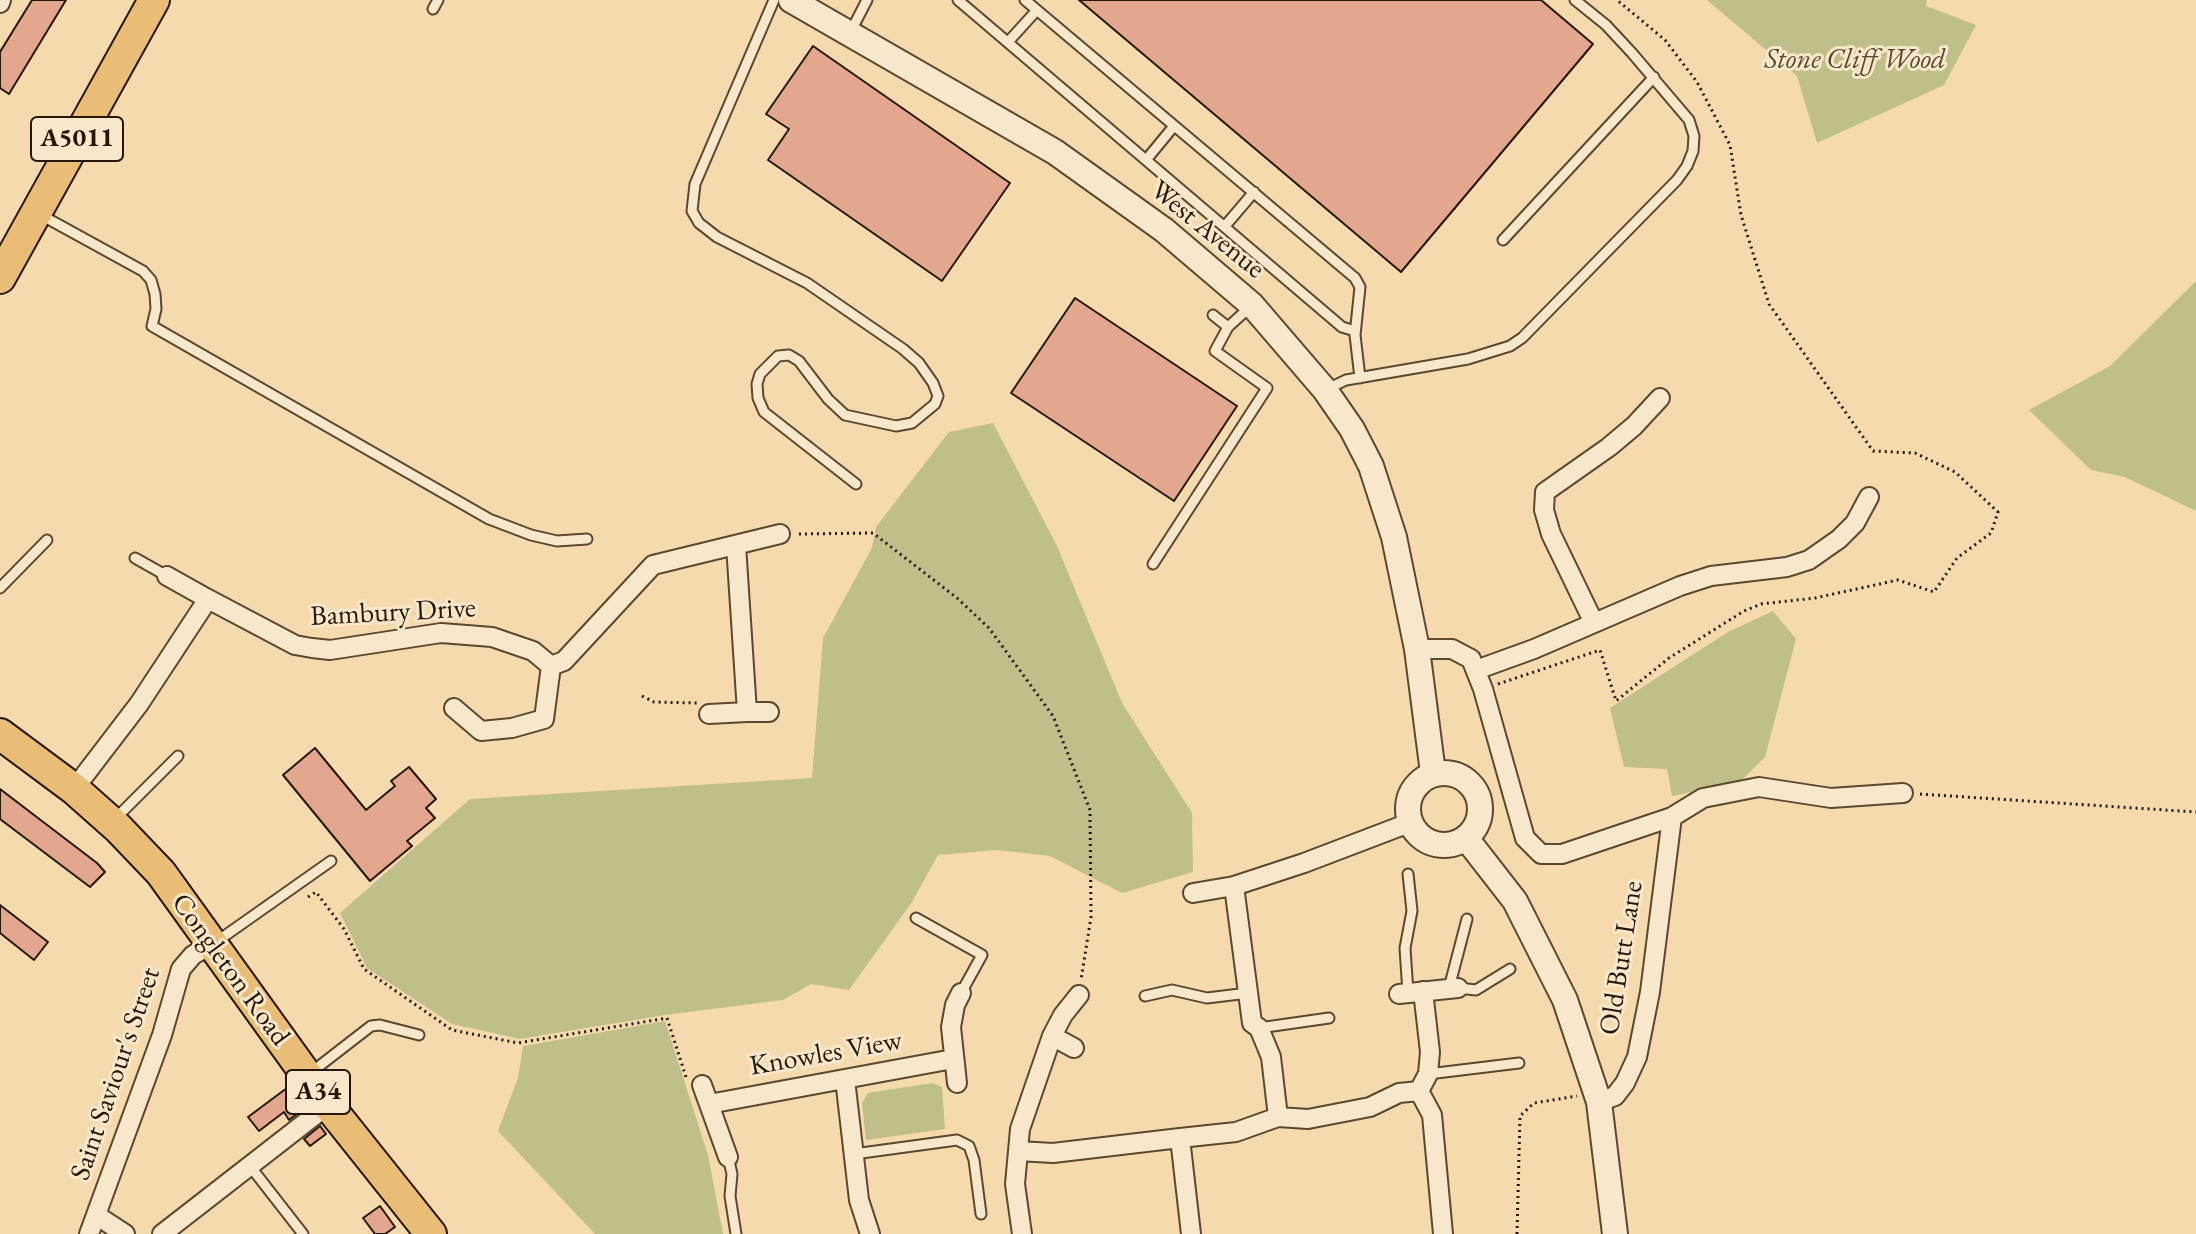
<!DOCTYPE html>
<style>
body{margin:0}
canvas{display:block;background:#f5daae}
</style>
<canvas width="2196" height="1234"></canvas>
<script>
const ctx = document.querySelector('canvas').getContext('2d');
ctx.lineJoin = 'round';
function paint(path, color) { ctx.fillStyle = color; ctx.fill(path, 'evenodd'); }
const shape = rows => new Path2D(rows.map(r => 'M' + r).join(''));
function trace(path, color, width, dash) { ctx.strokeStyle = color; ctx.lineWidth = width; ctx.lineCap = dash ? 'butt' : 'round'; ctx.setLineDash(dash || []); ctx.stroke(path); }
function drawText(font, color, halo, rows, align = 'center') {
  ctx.font = font + ' "EB Garamond",serif'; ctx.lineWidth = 6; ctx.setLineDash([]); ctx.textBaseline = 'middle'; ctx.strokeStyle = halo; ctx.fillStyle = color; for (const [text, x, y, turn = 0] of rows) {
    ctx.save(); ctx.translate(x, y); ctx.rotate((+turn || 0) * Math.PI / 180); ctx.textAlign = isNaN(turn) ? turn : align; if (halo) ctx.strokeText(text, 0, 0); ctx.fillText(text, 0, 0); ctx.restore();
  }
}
paint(shape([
 [1707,0,1927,0,1926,6,1976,25,1944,85,1817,143,1797,76],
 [2196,281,2196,511,2125,477,2091,470,2029,410,2110,366],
 [993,423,1057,546,1122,703,1192,813,1193,872,1122,893,1050,856,997,850,938,855,912,902,849,990,811,984,783,1000,665,1015,520,1039,452,1024,367,968,340,913,470,799,812,778,823,638,872,548,876,527,949,432],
 [1773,611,1796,639,1765,757,1740,782,1672,796,1667,769,1624,767,1610,708,1728,632],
 [665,1021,708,1155,723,1234,595,1234,498,1131,518,1078,523,1046],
 [932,1083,942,1087,945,1129,866,1140,862,1103,868,1093]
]), '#bebf89');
const building = shape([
 [32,0,66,0,9,94,0,88,0,52,32,0],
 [1079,0,1541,0,1593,44,1401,272,1079,0],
 [813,46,1010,183,942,281,768,160,789,129,766,114,813,46],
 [1075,298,1237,406,1174,501,1011,393,1075,298],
 [315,748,366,810,395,786,391,781,409,767,436,799,426,808,435,818,407,841,412,846,370,881,283,775,315,748],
 [0,789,97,863,105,872,90,887,0,819,0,789],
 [0,905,48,942,34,960,0,933,0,905],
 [291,1085,306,1107,289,1120,284,1112,259,1131,248,1117,291,1085],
 [320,1126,326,1134,310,1146,304,1139,320,1126],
 [380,1206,395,1227,385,1234,375,1234,363,1218,380,1206]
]);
paint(building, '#e2a78d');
trace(building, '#261705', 2);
const service = shape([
 [774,0,695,184,692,211,699,223,717,237,807,283,903,349,919,363,933,383,938,396,935,404,912,423,896,426,845,415,828,399,799,361,789,355,778,356,760,374,757,384,758,398,764,412,856,484],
 [958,0,1342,327,1355,331],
 [1025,0,1355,278,1360,287,1355,335,1360,378],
 [433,9,438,0],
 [851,31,867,0],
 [1008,42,1037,10],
 [1146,160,1174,126],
 [41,215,143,271,151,280,155,294,156,309,152,326,489,519,531,535,557,541,587,539],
 [1225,226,1254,192],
 [1503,240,1654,77],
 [1213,315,1228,327],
 [1325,390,1346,380,1468,359,1510,346,1522,338,1677,180,1687,166,1693,151,1694,136,1689,120,1632,53,1606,25,1575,0],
 [135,558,167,576],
 [1153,564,1267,388,1215,351,1228,327,1250,307],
 [0,588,47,540],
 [114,820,178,756],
 [916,918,982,955,961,993],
 [216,942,331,861],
 [1449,988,1467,919],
 [1458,988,1476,990,1510,969],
 [1408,993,1405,948,1412,911,1408,874],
 [1145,996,1172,990,1207,998,1248,993],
 [1259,1028,1329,1018],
 [309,1074,371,1026,380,1025,419,1035],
 [1428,1074,1519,1063],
 [854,1154,957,1140,969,1146,974,1160,981,1214],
 [728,1157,732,1174,730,1196,736,1234],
 [250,1166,303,1234]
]);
const minor = shape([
 [0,3,1,0],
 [167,576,208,599],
 [1594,623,1551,534,1544,510,1545,492,1609,447,1634,426,1660,398],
 [1417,649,1452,649,1471,659,1483,689,1525,838,1541,854,1562,854,1672,817,1703,798,1759,787,1831,798,1903,793],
 [1476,670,1534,649,1680,586,1711,576,1787,567,1809,560,1839,539,1855,523,1869,497],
 [454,708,481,731,512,728,544,719,551,666],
 [747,712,769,712],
 [709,714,747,712,736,545],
 [74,789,139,704,208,599,295,645,312,648,330,650,441,633,492,637,533,651,551,666,564,661,653,565,780,534],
 [1234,886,1252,1023,1259,1028,1271,1057,1278,1117],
 [1193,893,1234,886,1304,863,1409,823],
 [1399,994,1458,988],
 [1052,1036,1074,1048],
 [845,1079,859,1200,870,1234],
 [957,1083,951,1027,955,1005,961,993],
 [702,1085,728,1157],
 [1419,1091,1432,1115,1443,1234],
 [1419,1091,1428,1074,1430,1052,1423,991],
 [1599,1102,1615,1096,1625,1083,1637,1057,1650,992,1672,817],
 [709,1104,953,1059],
 [1018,1151,1053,1153,1180,1138],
 [96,1215,125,1234],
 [89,1234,162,1035,181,969,193,955,211,945],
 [162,1234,328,1105],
 [1022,1234,1015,1184,1020,1129,1052,1036,1063,1015,1079,995],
 [1191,1234,1180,1138,1236,1132,1278,1117,1308,1119,1370,1107,1399,1093,1419,1091]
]);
const tertiary = shape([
 [791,0,1055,152,1164,230,1252,305,1325,390,1352,429,1371,466,1394,537,1417,649,1433,773],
 '1408 809a36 36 0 1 1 72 0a36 36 0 1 1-72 0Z',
 [1466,838,1515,901,1565,1000,1599,1102,1615,1234]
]);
const primary = shape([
 [0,278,154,0]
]);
const trunk = shape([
 [0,734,74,789,118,828,161,873,328,1105,431,1234]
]);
trace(service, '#5a482f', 13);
trace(minor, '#5a482f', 22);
trace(tertiary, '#5a482f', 28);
trace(primary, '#261705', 34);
trace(trunk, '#261705', 34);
trace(shape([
 [799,534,873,533,957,598,989,628,1053,716,1090,810,1091,917,1081,980],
 [1498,684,1600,650,1616,701,1669,658,1744,611,1761,604,1815,598,1898,580,1934,592,1957,558,1991,533,1998,512,1955,472,1915,453,1873,451,1769,304,1741,215,1730,145,1697,82,1665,40,1617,0],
 [642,696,654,702,697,703],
 [1920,794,2196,812],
 [308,897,316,892,344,929,364,969,452,1030,518,1043,667,1018,686,1077],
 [1517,1234,1520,1116,1534,1103,1577,1096]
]), '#261705', 3, [2, 4]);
trace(service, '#f8e7ca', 9);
trace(minor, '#f8e7ca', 18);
trace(tertiary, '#f8e7ca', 24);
trace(primary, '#eabd77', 30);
trace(trunk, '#eabd77', 30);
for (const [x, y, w] of [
 [77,139,92],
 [318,1092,64]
]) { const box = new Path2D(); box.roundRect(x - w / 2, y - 22, w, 44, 6); ctx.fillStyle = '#f8e7ca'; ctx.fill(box); trace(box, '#261705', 2); }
drawText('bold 26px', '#261705', null, [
 ["A5011",77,139],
 ["A34",318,1092]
]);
drawText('italic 28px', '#54492d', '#f8e7ca', [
 ["Stone Cliff Wood",1855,60]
]);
drawText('28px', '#261705', '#f8e7ca', [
 ["West Avenue",1207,230,39],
 ["Bambury Drive",393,613,-3],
 ["Old Butt Lane",1622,958,-81],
 ["Congleton Road",230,970,54],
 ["Knowles View",826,1054,-10],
 ["Saint Saviour's Street",116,1074,-71]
]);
</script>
